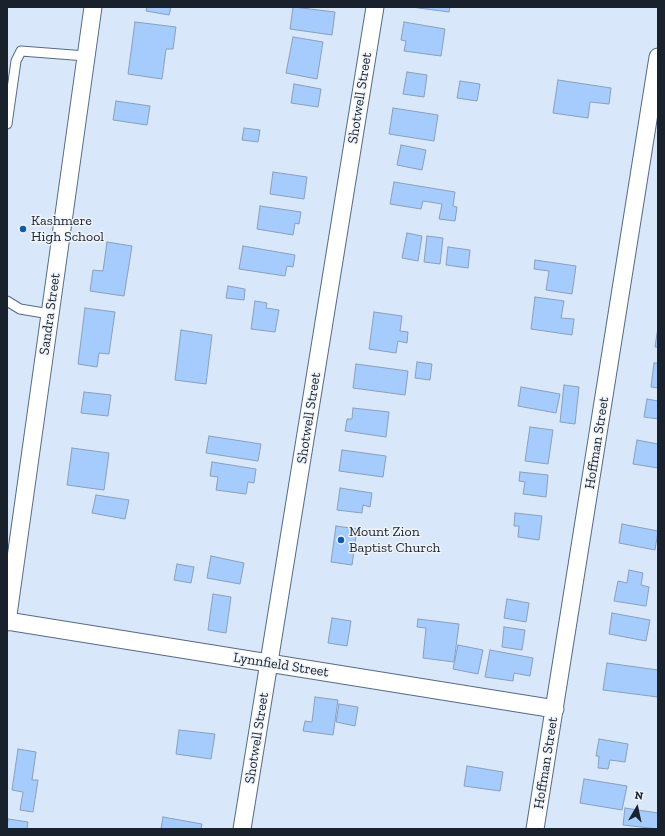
<!DOCTYPE html>
<style>
body{margin:0}
#map{position:relative;width:665px;height:836px;overflow:hidden;background:#d9e7fa;font-family:"Zilla Slab",serif}
canvas{display:block}
.frame{position:absolute;inset:0;border:8px solid #18212c;pointer-events:none}
.north{position:absolute;left:617px;top:788px;width:40px;height:40px;-webkit-text-stroke:3px #eff3fa;paint-order:stroke;rotate:9deg;font-size:11px;font-weight:700;line-height:16px;text-align:center;color:#18212c}
.north::after{content:'';display:block;margin:auto;width:14px;height:18px;background:#18212c;clip-path:polygon(50% 0,100% 100%,50% 72%,0 100%)}
</style>
<div id="map">
<canvas width="665" height="836"></canvas>
<div class="frame"></div>
<div class="north">N</div>
</div>
<script>
const ctx = document.querySelector('canvas').getContext('2d');
ctx.lineJoin = 'round';
function paint(path, color) { ctx.fillStyle = color; ctx.fill(path, 'evenodd'); }
const shape = rows => new Path2D(rows.map(r => 'M' + r).join(''));
function trace(path, color, width, dash) { ctx.strokeStyle = color; ctx.lineWidth = width; ctx.lineCap = dash ? 'butt' : 'round'; ctx.setLineDash(dash || []); ctx.stroke(path); }
function drawText(font, color, halo, rows, align = 'center') {
  ctx.font = font + ' "Zilla Slab",serif'; ctx.lineWidth = 3; ctx.setLineDash([]); ctx.textBaseline = 'middle'; ctx.strokeStyle = halo; ctx.fillStyle = color; for (const [text, x, y, turn = 0] of rows) {
    ctx.save(); ctx.translate(x, y); ctx.rotate((+turn || 0) * Math.PI / 180); ctx.textAlign = isNaN(turn) ? turn : align; if (halo) ctx.strokeText(text, 0, 0); ctx.fillText(text, 0, 0); ctx.restore();
  }
}
const building = shape([
 [147,7,171,7,169,15,146,11,147,7],
 [293,7,335,12,332,35,290,29,293,7],
 [411,7,450,7,449,12,411,7],
 [135,22,176,27,173,49,166,49,162,79,128,74,135,22],
 [404,22,445,29,441,56,404,51,406,41,401,40,404,22],
 [293,37,323,42,317,79,286,73,293,37],
 [407,72,427,75,424,97,403,94,407,72],
 [558,80,611,88,609,104,590,102,588,118,553,113,558,80],
 [460,81,480,84,477,101,457,98,460,81],
 [294,84,321,89,318,107,291,103,294,84],
 [116,101,150,106,147,125,113,120,116,101],
 [393,108,438,115,434,141,389,134,393,108],
 [244,128,260,130,258,142,242,140,244,128],
 [401,145,426,150,422,170,397,165,401,145],
 [273,172,307,177,304,199,270,194,273,172],
 [394,182,455,192,453,206,457,207,455,221,439,219,442,204,423,201,421,209,390,204,394,182],
 [260,206,301,212,299,224,295,223,293,235,257,229,260,206],
 [407,233,422,236,418,261,402,258,407,233],
 [427,236,443,238,440,264,424,262,427,236],
 [107,242,132,246,124,296,90,291,93,270,103,271,107,242],
 [243,246,295,255,293,267,287,266,285,276,239,269,243,246],
 [448,247,470,250,468,268,446,265,448,247],
 [535,260,576,266,572,294,546,290,549,271,534,269,535,260],
 [228,286,245,289,244,300,226,298,228,286],
 [535,297,564,301,561,318,574,319,572,335,531,329,535,297],
 [255,301,267,303,266,308,279,310,275,332,251,329,255,301],
 [85,308,115,312,109,354,99,353,97,367,78,364,85,308],
 [374,312,402,316,400,331,408,332,407,343,398,341,396,353,369,349,374,312],
 [658,327,658,347,655,347,658,327],
 [181,330,212,335,206,384,175,380,181,330],
 [417,362,432,364,430,380,415,378,417,362],
 [654,363,658,363,658,388,651,387,654,363],
 [356,364,408,371,405,395,353,388,356,364],
 [564,385,579,387,575,424,560,422,564,385],
 [521,387,560,394,556,413,518,406,521,387],
 [84,392,111,395,108,416,81,413,84,392],
 [647,399,658,401,658,419,644,417,647,399],
 [353,408,389,412,386,437,345,431,347,419,352,419,353,408],
 [530,427,553,430,548,464,525,461,530,427],
 [209,436,261,444,258,461,206,453,209,436],
 [637,440,658,444,658,468,633,464,637,440],
 [72,448,109,453,104,490,67,485,72,448],
 [342,450,386,456,383,477,339,471,342,450],
 [212,462,256,469,254,483,248,482,246,494,216,490,218,477,210,476,212,462],
 [520,472,548,475,546,497,523,494,525,482,519,481,520,472],
 [340,488,372,493,370,507,363,505,362,513,337,510,340,488],
 [96,495,129,500,125,519,92,513,96,495],
 [515,513,542,516,539,540,518,537,519,526,514,526,515,513],
 [622,524,658,531,655,550,619,543,622,524],
 [336,526,357,529,352,565,331,562,336,526],
 [211,556,244,563,240,584,207,578,211,556],
 [177,564,194,567,191,583,174,580,177,564],
 [629,570,643,573,641,585,649,587,646,606,614,601,618,581,627,583,629,570],
 [213,594,231,597,226,633,208,630,213,594],
 [507,599,529,603,526,622,504,618,507,599],
 [612,613,650,620,646,641,609,634,612,613],
 [332,618,351,621,347,646,328,643,332,618],
 [418,619,459,624,454,662,423,658,426,628,417,627,418,619],
 [504,627,525,630,522,650,502,647,504,627],
 [458,645,483,650,478,674,453,669,458,645],
 [490,650,533,658,530,676,514,673,513,681,485,677,490,650],
 [607,663,658,670,658,697,603,690,607,663],
 [315,697,338,700,333,735,303,731,305,721,312,722,315,697],
 [339,704,358,707,355,726,336,722,339,704],
 [179,730,215,734,211,759,176,754,179,730],
 [599,739,628,744,625,762,610,760,608,769,598,768,599,756,596,756,599,739],
 [18,749,36,752,32,780,38,780,33,812,20,810,23,792,12,790,18,749],
 [467,766,503,772,500,791,464,786,467,766],
 [584,779,627,786,622,810,580,803,584,779],
 [625,808,658,813,658,829,623,825,625,808],
 [163,817,202,824,201,829,161,829,163,817],
 [8,819,28,822,27,829,7,829,8,819]
]);
paint(building, '#a6ccfd');
trace(building, '#899fbc', 1);
const lane = shape([
 [7,124,16,61,21,51,86,56],
 [7,301,20,309,50,314]
]);
const street = shape([
 [7,621,555,709],
 [7,622,93,7],
 [242,829,375,7],
 [535,829,658,57]
]);
trace(lane, '#566b85', 11);
trace(street, '#566b85', 19);
trace(lane, '#fff', 9);
trace(street, '#fff', 17);
for (const [x, y, r, color] of [
 [23,229,4,"#105aa9"],
 [341,540,4,"#105aa9"]
]) { const dot = new Path2D(); dot.arc(x, y, r, 0, 2 * Math.PI); ctx.fillStyle = color; ctx.fill(dot); trace(dot, '#eff3fa', 1.5); }
drawText('14px', '#18212c', '#eff3fa', [
 ["Shotwell Street",360,98,-81],
 ["Sandra Street",50,314,-82],
 ["Shotwell Street",309,418,-81],
 ["Hoffman Street",597,443,-81],
 ["Lynnfield Street",281,665,9],
 ["Shotwell Street",257,738,-81],
 ["Hoffman Street",546,763,-81]
]);
drawText('14px', '#18212c', '#eff3fa', [
 ["Kashmere",31,221],
 ["High School",31,237],
 ["Mount Zion",349,532],
 ["Baptist Church",349,548]
], 'left');
</script>
